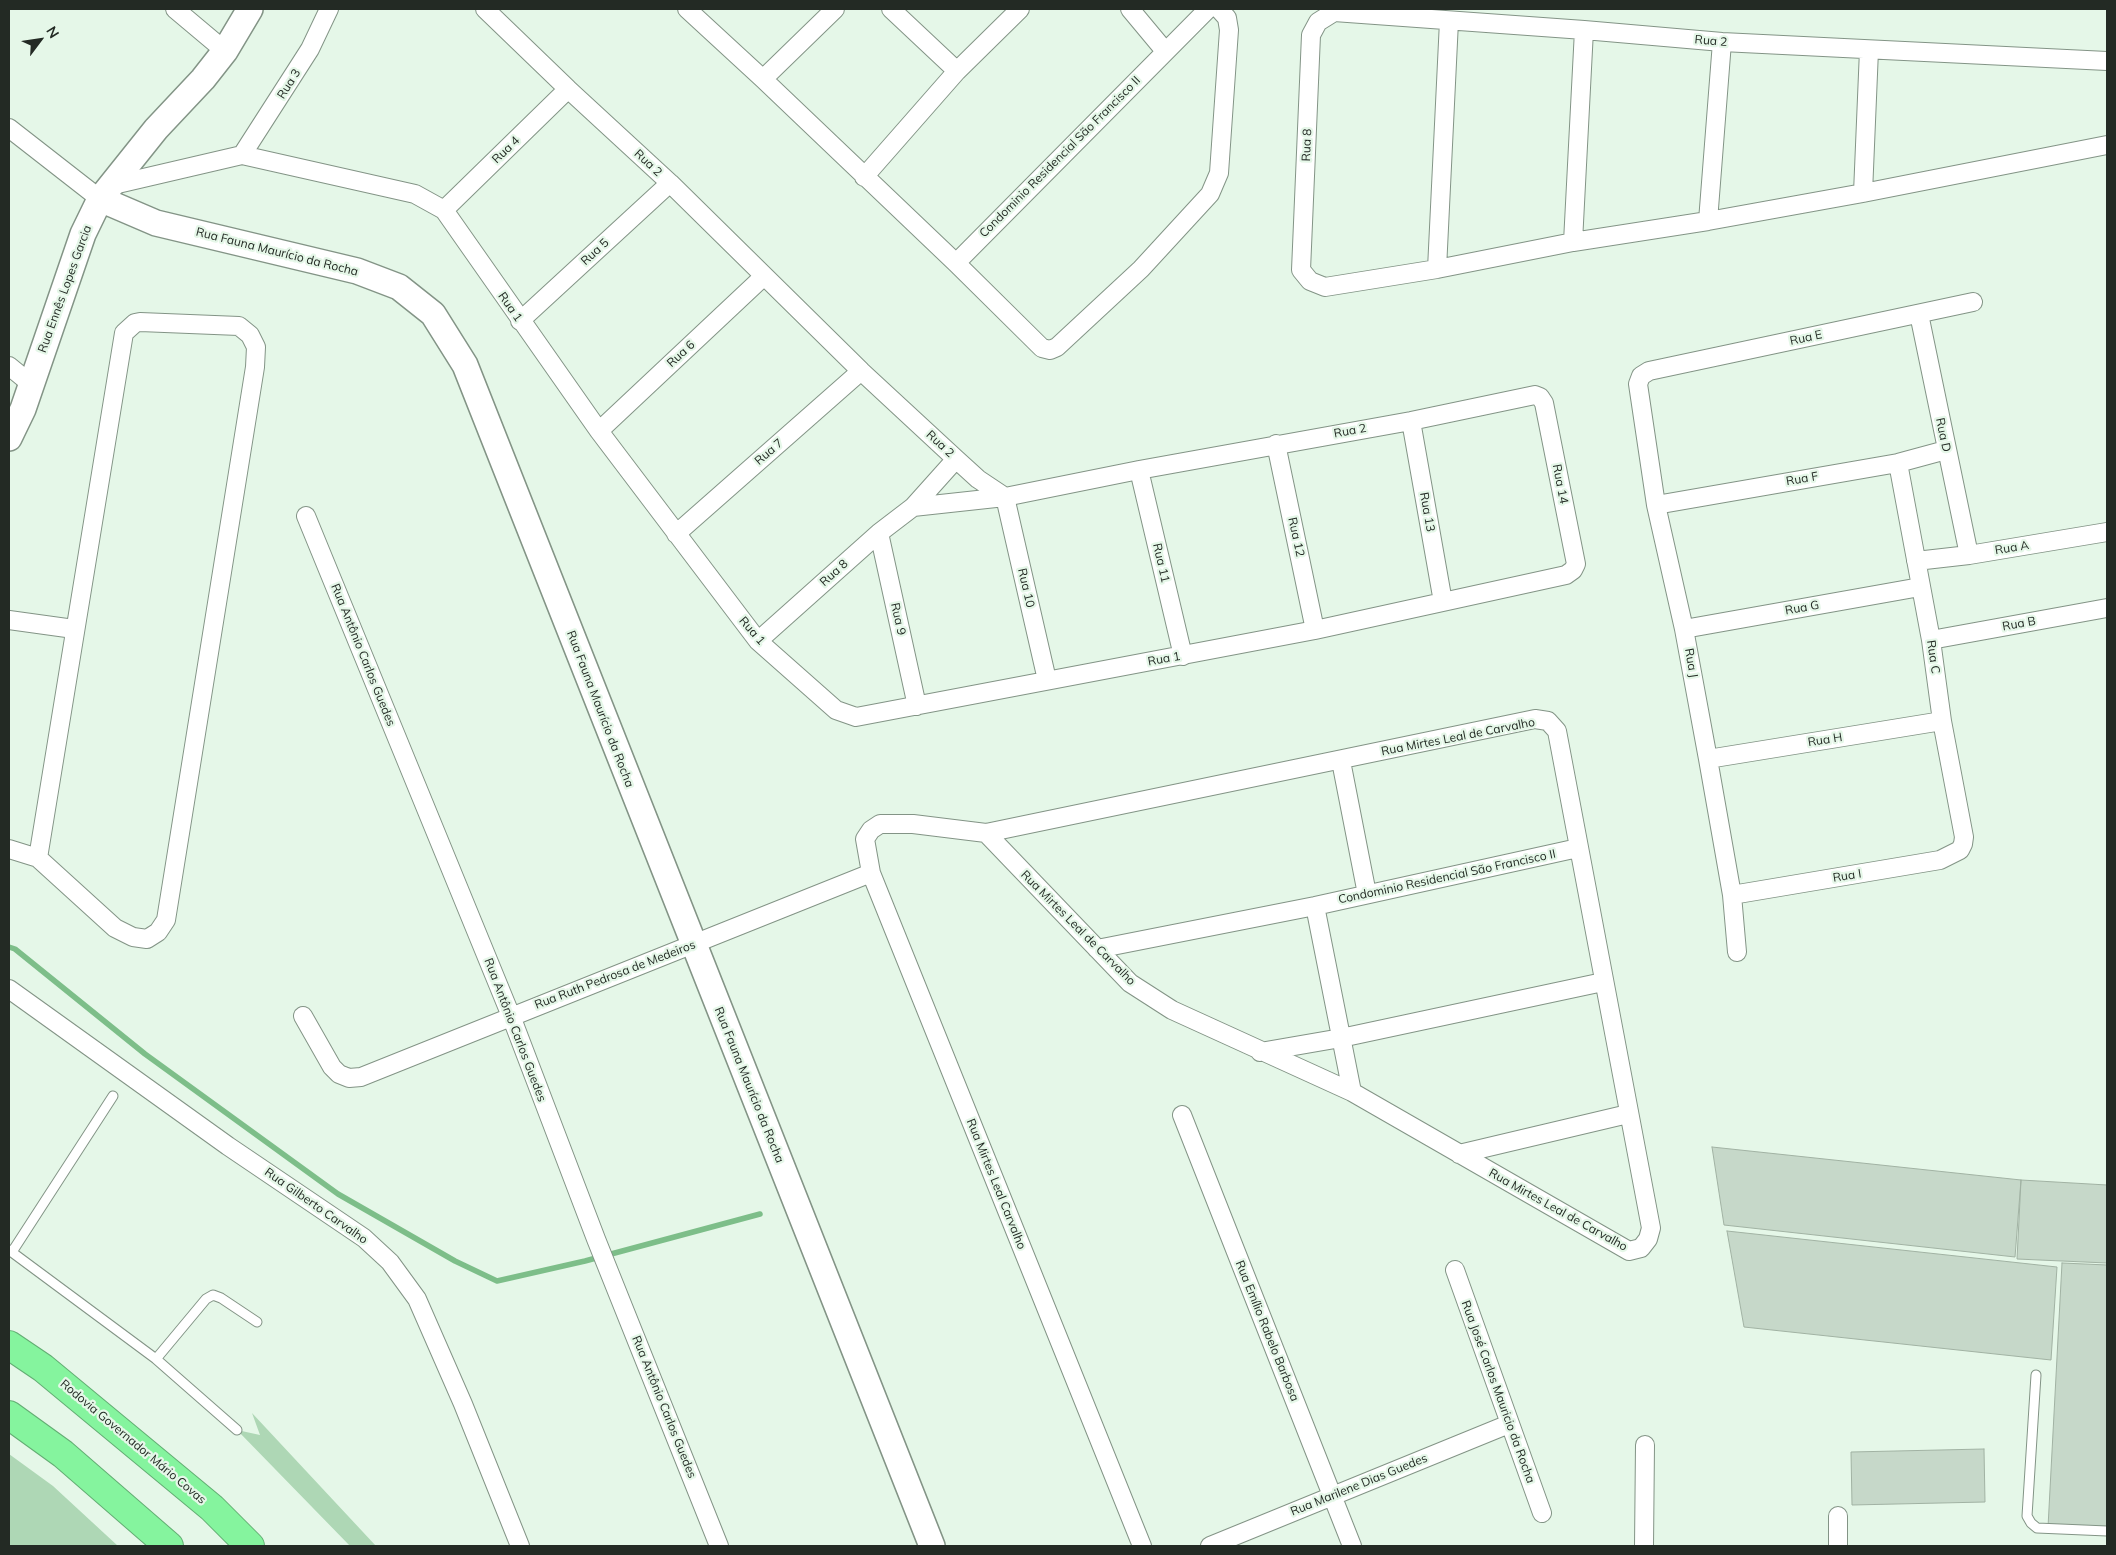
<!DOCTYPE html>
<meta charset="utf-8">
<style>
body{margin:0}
#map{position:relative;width:2116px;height:1555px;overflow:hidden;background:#e5f7e8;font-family:Mulish,sans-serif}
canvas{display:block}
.frame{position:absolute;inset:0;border:10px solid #232a24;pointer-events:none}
.north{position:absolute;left:15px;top:15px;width:50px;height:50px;-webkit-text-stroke:4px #e5f7e8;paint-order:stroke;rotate:59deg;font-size:14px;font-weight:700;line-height:20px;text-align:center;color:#232a24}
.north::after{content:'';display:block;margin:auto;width:18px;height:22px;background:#232a24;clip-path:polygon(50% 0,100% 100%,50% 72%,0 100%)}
</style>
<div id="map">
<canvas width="2116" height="1555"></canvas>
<div class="frame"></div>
<div class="north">N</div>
</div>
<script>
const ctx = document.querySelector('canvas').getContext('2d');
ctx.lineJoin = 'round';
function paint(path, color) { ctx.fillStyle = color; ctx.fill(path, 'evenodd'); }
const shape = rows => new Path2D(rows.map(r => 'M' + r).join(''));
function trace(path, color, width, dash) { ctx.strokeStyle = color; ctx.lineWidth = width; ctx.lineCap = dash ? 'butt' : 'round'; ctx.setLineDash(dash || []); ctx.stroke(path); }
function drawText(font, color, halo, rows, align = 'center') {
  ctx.font = font + ' Mulish,sans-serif'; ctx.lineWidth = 4.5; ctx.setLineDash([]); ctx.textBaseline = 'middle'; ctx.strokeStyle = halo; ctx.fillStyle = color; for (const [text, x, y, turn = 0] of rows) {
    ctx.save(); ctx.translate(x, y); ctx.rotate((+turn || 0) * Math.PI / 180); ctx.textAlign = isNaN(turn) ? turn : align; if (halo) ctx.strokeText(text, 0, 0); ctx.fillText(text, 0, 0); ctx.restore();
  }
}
paint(shape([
 [252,1413,376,1546,350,1546,237,1430,260,1435],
 [9,1454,53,1486,118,1546,9,1546]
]), '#aed7b5');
trace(shape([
 [9,947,15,949,145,1054,338,1194,455,1261,497,1281,585,1261,760,1214]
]), '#7dbe89', 5.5);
const building = shape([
 [1712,1147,2021,1180,2015,1257,1724,1225,1712,1147],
 [2021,1180,2107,1185,2107,1263,2017,1259,2021,1180],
 [1727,1231,2057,1267,2051,1360,1744,1327,1727,1231],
 [2062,1263,2107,1265,2107,1529,2048,1527,2062,1263],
 [1984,1449,1985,1502,1852,1505,1851,1452,1984,1449]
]);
paint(building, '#c6d8c9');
trace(building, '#a1b2a3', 1);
const lane = shape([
 [9,1250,156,1359,237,1430],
 [12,1252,113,1096],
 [156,1359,206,1299,213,1295,221,1298,257,1322],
 [2036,1375,2027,1516,2031,1523,2037,1528,2107,1531]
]);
const street = shape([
 [175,9,225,51],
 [687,9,763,79,956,263,1042,348,1050,350,1057,347,1141,269,1210,194,1219,173,1229,30,1227,18,1219,9],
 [891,9,957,71],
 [1130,9,1165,51],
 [2107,61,1722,42,1584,30,1334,12,1318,22,1311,35,1301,270,1310,281,1325,287,1437,269,1573,242,1708,221,1863,193,2107,145],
 [763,79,835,9],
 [9,128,100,199],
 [242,155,310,49,329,9],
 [864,177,957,71,1020,9],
 [109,186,242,155,415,194,444,210,599,431,758,641,836,710,856,717,1315,630,1566,575,1573,570,1576,564,1544,403,1540,397,1535,395,1411,421,1139,470,1005,497,978,479,956,459,861,371,670,183,568,89,485,9],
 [1863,193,1869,50],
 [444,210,568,89],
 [1708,221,1722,42],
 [1573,242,1584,30],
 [956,263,1208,9],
 [1437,269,1449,21],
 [1919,314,1969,555],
 [520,321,670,183],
 [9,366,31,384],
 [1411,421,1443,602],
 [599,431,763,277],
 [1276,444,1315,630],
 [1139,470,1183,656],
 [1656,505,1898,463,1946,450],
 [913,507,1005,497,1047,680],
 [306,516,511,1016,596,1239,719,1546],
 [879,533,917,706],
 [676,534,861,371],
 [1916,561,1969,555,2107,532],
 [9,620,74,629],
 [1684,629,1920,587],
 [1931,640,2107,608],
 [758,641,879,533,913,507,956,459],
 [1708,759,1942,721],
 [1341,761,1367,894],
 [986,833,1130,983,1172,1010,1352,1092,1629,1251,1641,1248,1648,1239,1651,1228,1557,731,1548,721,1535,719,986,833,913,824,880,824,871,830,865,839,871,873,1142,1546],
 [9,849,38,858,115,928,133,937,147,939,158,932,166,920,255,367,256,347,250,335,239,326,140,322,135,323,124,333,38,858],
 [1732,895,1940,860,1960,850,1963,844,1964,837,1942,721,1931,640,1898,463],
 [1315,906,1352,1092],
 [1097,949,1315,906,1578,848],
 [1737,952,1732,895,1708,759,1684,629,1656,505,1638,384,1641,376,1649,371,1973,302],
 [9,989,228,1146,364,1238,390,1262,417,1299,463,1404,520,1546],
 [303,1016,332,1067,339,1074,349,1078,361,1077,871,873],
 [1260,1052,1341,1038,1603,982],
 [1182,1115,1352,1546],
 [1459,1154,1628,1114],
 [1455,1270,1542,1513],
 [1210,1546,1509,1424],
 [1644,1546,1645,1445],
 [1838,1546,1838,1516]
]);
const secondary = shape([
 [100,199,156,223,357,271,399,287,433,314,465,365,932,1546],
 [9,438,23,409,83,234,100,199,156,129,203,79,225,51,250,9]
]);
const highway = shape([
 [9,1345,43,1368,212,1508,250,1546],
 [9,1415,63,1454,169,1546]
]);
trace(lane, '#839486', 11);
trace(street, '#839486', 20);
trace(secondary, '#839486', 28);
trace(highway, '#63ad73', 30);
trace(lane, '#fff', 9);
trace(street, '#fff', 18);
trace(secondary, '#fff', 25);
trace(highway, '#85f49e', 28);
drawText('12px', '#232a24', '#e5f7e8', [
 ["Rua 2",1711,41,5],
 ["Rua 3",289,84,-58],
 ["Rua 8",1307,145,-88],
 ["Rua 4",506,150,-44],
 ["Condominio Residencial São Francisco II",1060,157,-45],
 ["Rua 2",648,163,43],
 ["Rua Fauna Maurício da Rocha",277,252,14],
 ["Rua 5",595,252,-43],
 ["Rua Ennês Lopes Garcia",65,289,-70],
 ["Rua 1",510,307,55],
 ["Rua E",1806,338,-12],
 ["Rua 6",681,354,-43],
 ["Rua 2",1350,431,-10],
 ["Rua D",1943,435,78],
 ["Rua 2",940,444,43],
 ["Rua 7",769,452,-41],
 ["Rua F",1802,479,-10],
 ["Rua 14",1560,484,79],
 ["Rua 13",1427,512,80],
 ["Rua 12",1296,537,78],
 ["Rua A",2012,548,-9],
 ["Rua 11",1161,563,77],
 ["Rua 8",834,573,-42],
 ["Rua 10",1026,588,77],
 ["Rua G",1802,608,-10],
 ["Rua 9",898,619,78],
 ["Rua B",2019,624,-10],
 ["Rua 1",752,631,49],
 ["Rua Antônio Carlos Guedes",363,655,68],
 ["Rua C",1933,657,82],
 ["Rua 1",1164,659,-10],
 ["Rua J",1691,663,80],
 ["Rua Fauna Maurício da Rocha",600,709,69],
 ["Rua Mirtes Leal de Carvalho",1458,737,-11],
 ["Rua H",1825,740,-9],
 ["Rua I",1847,876,-9],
 ["Condominio Residencial São Francisco II",1447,877,-12],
 ["Rua Mirtes Leal de Carvalho",1078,928,45],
 ["Rua Ruth Pedrosa de Medeiros",615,975,-21],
 ["Rua Antônio Carlos Guedes",515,1030,69],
 ["Rua Fauna Maurício da Rocha",749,1085,68],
 ["Rua Mirtes Leal Carvalho",996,1184,68],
 ["Rua Gilberto Carvalho",316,1206,35],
 ["Rua Mirtes Leal de Carvalho",1558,1210,29],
 ["Rua Emílio Rabelo Barbosa",1267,1331,68],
 ["Rua José Carlos Mauricio da Rocha",1498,1392,70],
 ["Rua Antônio Carlos Guedes",664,1407,68],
 ["Rodovia Governador Mário Covas",133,1442,40],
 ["Rua Marilene Dias Guedes",1359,1485,-22]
]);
</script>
